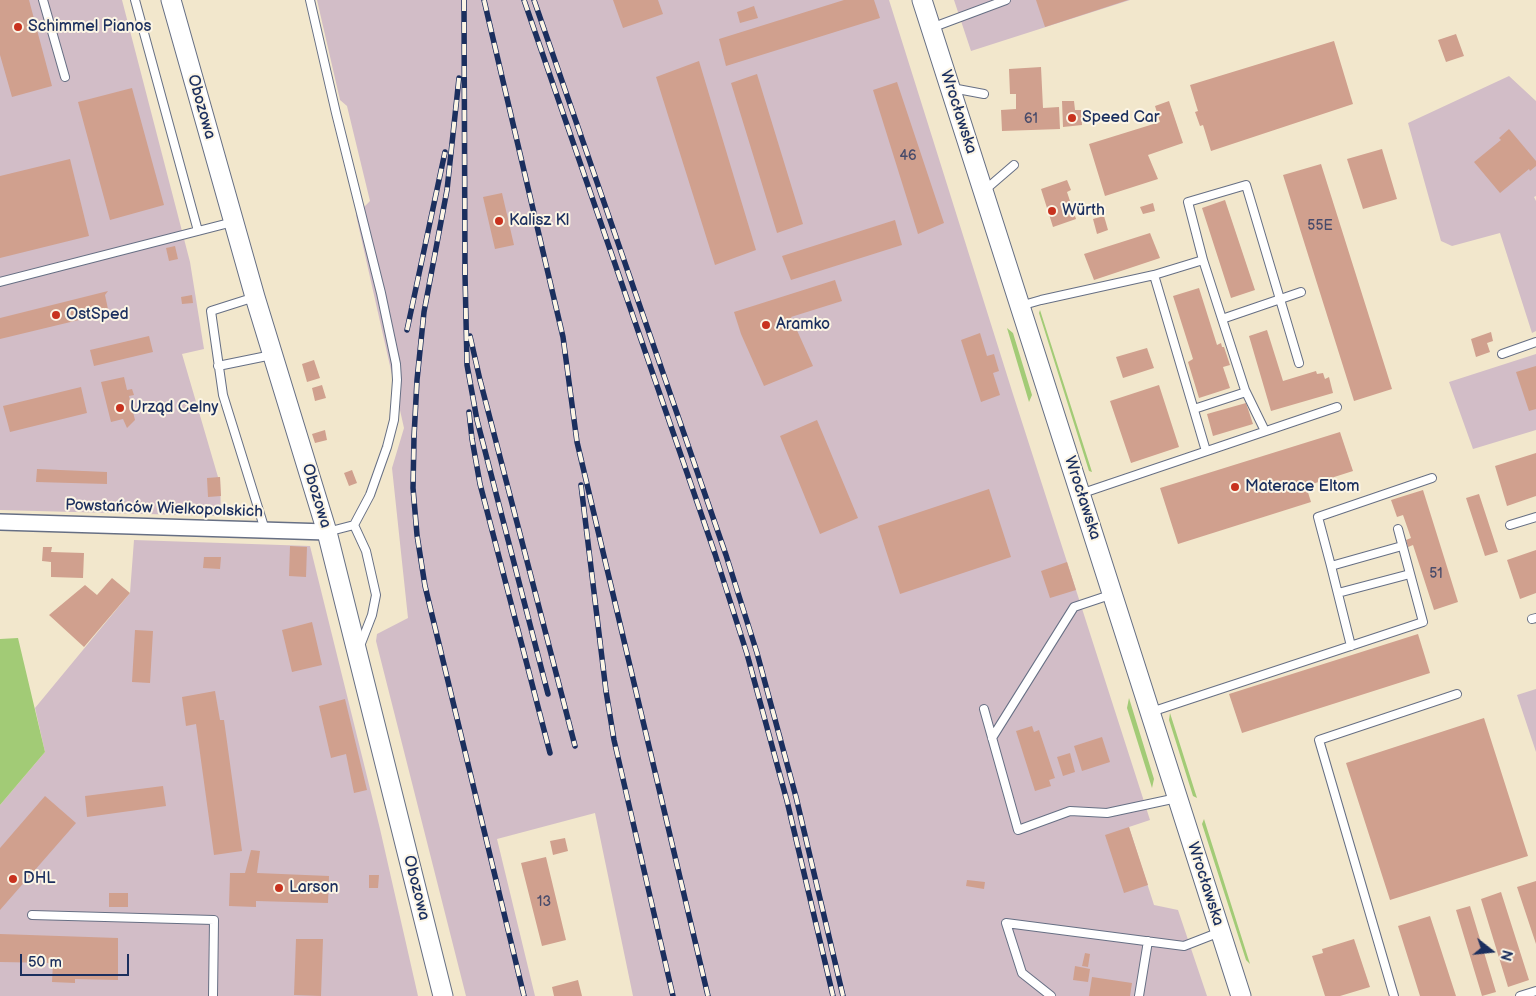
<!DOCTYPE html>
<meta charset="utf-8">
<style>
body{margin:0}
#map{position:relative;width:1536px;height:996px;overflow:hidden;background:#f2e7cc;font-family:"Balsamiq Sans",sans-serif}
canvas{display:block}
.north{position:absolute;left:1466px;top:926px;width:50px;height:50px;-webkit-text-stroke:4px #fcf5e5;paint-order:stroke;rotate:106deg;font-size:14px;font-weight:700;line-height:20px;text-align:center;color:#1b2f5e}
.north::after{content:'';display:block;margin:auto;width:18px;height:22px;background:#1b2f5e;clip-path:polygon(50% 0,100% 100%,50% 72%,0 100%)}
.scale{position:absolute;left:20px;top:954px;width:109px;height:22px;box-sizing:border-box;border:2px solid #1b2f5e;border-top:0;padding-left:6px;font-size:15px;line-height:18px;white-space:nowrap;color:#1b2f5e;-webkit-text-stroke:4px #fcf5e5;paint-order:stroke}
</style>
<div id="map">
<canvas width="1536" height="996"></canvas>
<div class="north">N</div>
<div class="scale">50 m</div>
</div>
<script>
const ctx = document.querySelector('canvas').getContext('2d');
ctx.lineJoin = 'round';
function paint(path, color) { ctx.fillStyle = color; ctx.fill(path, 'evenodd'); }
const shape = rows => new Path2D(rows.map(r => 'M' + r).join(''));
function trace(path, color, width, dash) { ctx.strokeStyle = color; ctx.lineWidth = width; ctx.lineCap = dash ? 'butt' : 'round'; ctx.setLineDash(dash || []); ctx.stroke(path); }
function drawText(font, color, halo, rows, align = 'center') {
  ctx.font = font + ' "Balsamiq Sans",sans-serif'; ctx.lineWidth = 4; ctx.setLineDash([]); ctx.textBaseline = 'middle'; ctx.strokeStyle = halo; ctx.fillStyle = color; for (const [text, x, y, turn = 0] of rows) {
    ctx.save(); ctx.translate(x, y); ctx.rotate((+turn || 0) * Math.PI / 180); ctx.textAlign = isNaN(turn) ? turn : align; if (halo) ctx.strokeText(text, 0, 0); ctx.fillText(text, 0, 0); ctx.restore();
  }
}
paint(shape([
 [0,0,122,0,190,262,204,349,182,354,218,477,220,477,221,516,0,510],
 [317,0,889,0,1012,391,1150,820,1129,827,1154,905,1178,910,1207,996,633,996,595,813,497,839,535,996,466,996,376,641,377,634,408,618,392,468,404,428,356,215,370,201,347,106,340,100],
 [954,0,1130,0,971,51],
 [1509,76,1536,101,1536,196,1534,197,1536,201,1536,331,1532,333,1500,233,1452,246,1441,241,1408,123],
 [1536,354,1536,430,1473,449,1449,382],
 [134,540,310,546,380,829,418,996,0,996,0,805,45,752,35,708,130,593],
 [1536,689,1536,752,1517,695]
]), '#d2bdc7');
paint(shape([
 [1040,310,1092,472,1089,471,1039,313],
 [1007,328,1013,333,1032,395,1029,402],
 [18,638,45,752,0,805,0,639],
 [1129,698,1154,779,1152,788,1127,708],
 [1170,713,1197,798,1193,796,1169,720],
 [1204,819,1250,964,1246,960,1202,824]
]), '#a2cb76');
paint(shape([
 [0,0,29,0,52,86,12,97,0,55],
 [613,0,658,0,663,14,623,28],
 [844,0,874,0,880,18,726,66,719,39],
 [1036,0,1128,0,1045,27],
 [754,6,758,18,740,23,737,12],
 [1456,34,1464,56,1446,62,1438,40],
 [1334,41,1353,104,1211,151,1203,125,1200,126,1195,112,1198,111,1190,85],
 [699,61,756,250,715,265,656,77],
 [1041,67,1043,108,1059,107,1060,129,1002,131,1001,110,1016,109,1016,94,1010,94,1009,69],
 [757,74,803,224,777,233,731,83],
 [897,82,944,223,918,234,873,90],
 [132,88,164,205,110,220,78,102],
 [1062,101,1074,101,1075,110,1081,110,1082,125,1063,127],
 [1169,101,1183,143,1148,155,1158,179,1105,196,1089,144,1160,122,1155,106],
 [1509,129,1536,161,1536,166,1530,171,1529,169,1500,193,1474,162,1501,140,1499,138],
 [1382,149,1397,199,1363,209,1347,159],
 [70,159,89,236,0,258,0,176],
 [1321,164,1392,389,1354,401,1283,175],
 [1067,180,1071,190,1067,192,1076,219,1053,227,1041,189],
 [502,193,514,245,495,249,483,197],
 [1225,200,1255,290,1231,298,1202,208],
 [1153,203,1155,211,1143,214,1140,207],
 [1104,216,1108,230,1097,234,1093,219],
 [895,220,902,245,791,280,782,256],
 [1150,233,1160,258,1094,280,1084,254],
 [175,246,178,259,169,261,166,248],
 [835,280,842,301,791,317,813,366,764,386,741,334,734,312],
 [1199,288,1217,345,1221,343,1222,347,1224,347,1230,365,1223,367,1230,388,1199,398,1188,362,1193,359,1173,296],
 [108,291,105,295,108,309,112,312,0,339,0,318],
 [192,295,193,303,182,304,181,297],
 [1267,330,1283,381,1316,371,1317,374,1323,373,1325,379,1329,377,1333,393,1271,411,1249,336],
 [1491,332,1493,341,1487,343,1490,352,1476,357,1471,339],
 [980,333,987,356,994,354,999,371,993,373,1000,395,981,402,961,340],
 [149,336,153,352,94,366,90,350],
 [1147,348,1154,368,1123,378,1116,357],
 [314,360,320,378,307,382,302,364],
 [1536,366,1536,409,1529,411,1516,372],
 [124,377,127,390,132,389,134,395,129,396,135,420,127,428,123,419,111,422,101,382],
 [322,385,326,398,315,401,312,388],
 [1159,385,1179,447,1131,463,1110,401],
 [81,387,87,413,10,432,3,406],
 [1246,403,1253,424,1213,436,1207,414],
 [817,420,858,518,820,534,780,436],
 [325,430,327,440,315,443,312,434],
 [1340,432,1353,471,1306,486,1311,502,1178,544,1160,488],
 [1536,453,1536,496,1507,506,1495,466],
 [37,469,107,472,107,484,36,482],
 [352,470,357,483,349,486,344,473],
 [220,477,221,496,208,497,207,478],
 [989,489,1011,557,900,594,878,526],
 [1423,490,1458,602,1434,610,1413,545,1408,547,1406,540,1411,538,1403,515,1397,517,1391,500],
 [1479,494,1498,552,1485,556,1466,498],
 [290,546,307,547,306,577,289,576],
 [43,547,52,547,51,552,84,553,83,578,51,577,51,562,42,561],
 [1536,550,1536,593,1520,599,1507,560],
 [204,557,221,557,220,569,203,568],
 [1067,562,1076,590,1050,598,1041,571],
 [112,578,130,593,84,647,49,615,85,585,97,595],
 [312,622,322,665,292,672,282,630],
 [135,630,153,631,150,683,132,682],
 [1418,634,1430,673,1242,733,1229,694],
 [215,691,220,720,224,720,242,851,214,855,196,724,186,726,182,697],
 [345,699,367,790,354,793,346,754,331,758,319,706],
 [1484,718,1528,856,1390,900,1346,763],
 [1032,726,1034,732,1039,730,1055,778,1049,780,1051,786,1035,791,1016,731],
 [1102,737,1110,762,1082,771,1074,746],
 [1070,753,1075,772,1063,776,1057,757],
 [163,786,166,806,87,817,85,796],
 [45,796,76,823,0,910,0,848],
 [1129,827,1148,885,1124,893,1105,835],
 [565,838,568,851,553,855,550,841],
 [251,850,260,851,257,873,329,876,328,903,256,901,256,907,229,906,230,873,245,873],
 [546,857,566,940,542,946,521,863],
 [369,875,379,875,378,888,369,888],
 [967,880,985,882,984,889,966,886],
 [1536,881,1536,944,1517,887],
 [1501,892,1529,980,1508,987,1481,899],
 [109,893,128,893,128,907,109,907],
 [1470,906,1496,992,1482,996,1456,910],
 [1430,916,1456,996,1420,996,1398,926],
 [0,934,118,938,118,980,75,979,75,983,52,982,53,963,0,962],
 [296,939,323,939,321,996,294,995],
 [1354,939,1370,987,1340,996,1325,996,1312,956,1323,953,1322,949],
 [1085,953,1090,954,1088,967,1082,966],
 [1075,966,1090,969,1088,982,1073,980],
 [1092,977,1132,983,1130,996,1089,996],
 [578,980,582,996,554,996,552,987]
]), '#d0a08e');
const service = shape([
 [43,0,65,77],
 [135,0,198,231,233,222],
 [310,0,336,113,381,293,396,364,397,380,394,420,387,447,370,495,354,525,327,532],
 [931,28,1006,0],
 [952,88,984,94],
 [985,190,1014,165],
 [1203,260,1188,202,1246,185,1299,363],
 [0,282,198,231],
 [255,297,211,311,223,395,265,530],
 [1020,306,1041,300,1154,275],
 [1222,319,1301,292],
 [1502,354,1536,342],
 [218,366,272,355],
 [1194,409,1246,392],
 [1206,451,1154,275,1203,260,1245,390,1265,431],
 [1080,494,1337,407],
 [354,525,366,551,376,595,372,615,360,646],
 [1510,525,1536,517],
 [1331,566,1318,517,1432,478],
 [1338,593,1410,574],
 [1532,619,1536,618],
 [1351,646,1331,566,1402,546],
 [984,709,1018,830,1070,811,1107,813,1177,798],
 [1151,712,1423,622,1398,529],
 [992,738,1074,607,1113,594],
 [32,915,214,920,213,996],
 [1051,996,1022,973,1006,923,1184,946,1220,932],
 [1139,996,1148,941],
 [1394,996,1319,740,1457,694],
 [1520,996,1536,991]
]);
const minor = shape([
 [0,522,327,532]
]);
const tertiary = shape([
 [171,0,255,297,327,532,443,996],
 [922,0,1241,996]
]);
trace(service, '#666f84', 10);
trace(minor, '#666f84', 18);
trace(tertiary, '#666f84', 21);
trace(service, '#fff', 8);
trace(minor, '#fff', 15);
trace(tertiary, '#fff', 19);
const rail = shape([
 [464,0,465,274,467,365,477,420,548,694],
 [484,0,563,337,577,442,708,996],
 [524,0,715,554,747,654,787,801,833,996],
 [534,0,726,555,757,653,796,797,843,996],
 [459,78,447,190,424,312,417,380,414,437,413,488,417,535,425,586,524,996],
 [407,330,445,152],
 [470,336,480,380,575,746],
 [469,412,472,439,480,484,550,753],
 [581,485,606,691,614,740,673,996]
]);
trace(rail, '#1b2f5e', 5.5);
trace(rail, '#fcf5e5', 4, [11]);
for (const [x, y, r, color] of [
 [18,27,5,"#c8321e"],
 [1072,118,5,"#c8321e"],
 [1052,211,5,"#c8321e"],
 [499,221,5,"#c8321e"],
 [56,315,5,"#c8321e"],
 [766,325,5,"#c8321e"],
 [120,408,5,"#c8321e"],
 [1235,487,5,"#c8321e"],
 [13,879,5,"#c8321e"],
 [279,888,5,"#c8321e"]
]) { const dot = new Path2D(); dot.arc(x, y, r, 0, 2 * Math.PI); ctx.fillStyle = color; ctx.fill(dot); trace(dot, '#fcf5e5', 2); }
drawText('14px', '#484b6a', null, [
 ["61",1031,119],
 ["46",908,156],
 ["55E",1320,226],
 ["51",1436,574],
 ["13",544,902]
]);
drawText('16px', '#1b2f5e', '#fcf5e5', [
 ["Schimmel Pianos",28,27],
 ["Speed Car",1082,118],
 ["Würth",1062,211],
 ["Kalisz Kl",509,221],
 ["OstSped",66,315],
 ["Aramko",776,325],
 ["Urząd Celny",130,408],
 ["Materace Eltom",1245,487],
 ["DHL",23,879],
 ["Larson",289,888]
], 'left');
drawText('16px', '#1b2f5e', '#fcf5e5', [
 ["Obozowa",201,107,74],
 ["Wrocławska",958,112,72],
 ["Obozowa",316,496,73],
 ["Wrocławska",1082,498,72],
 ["Powstańców Wielkopolskich",164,509,2],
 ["Wrocławska",1205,884,72],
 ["Obozowa",416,888,76]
]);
</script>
